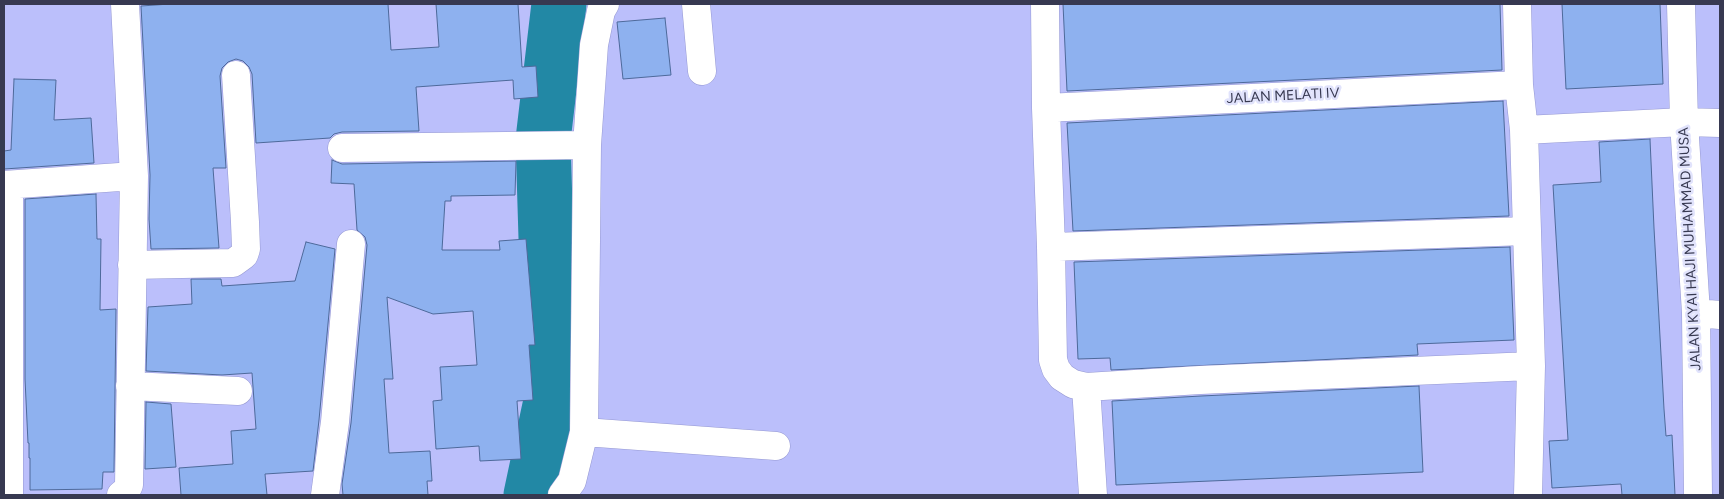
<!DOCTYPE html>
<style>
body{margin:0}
#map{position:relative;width:1724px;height:499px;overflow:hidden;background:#bbbffb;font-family:Figtree,sans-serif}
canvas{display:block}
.frame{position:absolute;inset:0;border:5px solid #373951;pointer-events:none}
</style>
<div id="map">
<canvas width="1724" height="499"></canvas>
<div class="frame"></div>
</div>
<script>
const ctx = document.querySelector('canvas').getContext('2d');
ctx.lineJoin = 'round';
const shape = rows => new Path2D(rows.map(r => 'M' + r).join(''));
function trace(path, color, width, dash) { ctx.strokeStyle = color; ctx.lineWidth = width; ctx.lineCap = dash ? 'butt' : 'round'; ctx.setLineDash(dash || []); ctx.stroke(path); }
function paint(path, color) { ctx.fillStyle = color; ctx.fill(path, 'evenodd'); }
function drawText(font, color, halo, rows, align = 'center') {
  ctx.font = font + ' Figtree,sans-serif'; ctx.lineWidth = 5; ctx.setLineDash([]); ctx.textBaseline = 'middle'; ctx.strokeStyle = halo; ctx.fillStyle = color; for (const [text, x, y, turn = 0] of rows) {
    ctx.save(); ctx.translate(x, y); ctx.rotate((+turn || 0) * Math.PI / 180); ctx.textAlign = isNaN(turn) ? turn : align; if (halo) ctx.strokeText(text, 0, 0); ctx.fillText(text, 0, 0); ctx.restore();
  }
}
trace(shape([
 [531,495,551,401,543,140,559,4]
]), '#2288a5', 55);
const building = shape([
 [170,4,388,4,391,50,439,47,436,4,518,4,522,67,536,66,538,97,514,99,513,80,416,87,419,131,342,132,334,134,330,138,256,143,252,74,249,67,243,61,236,59,228,62,222,68,220,76,226,168,213,168,219,248,151,249,149,219,150,175,141,6,170,4],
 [1063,4,1500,4,1502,70,1067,91,1063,4],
 [1562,4,1660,4,1663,84,1566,89,1562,4],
 [665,18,671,75,623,79,617,22,665,18],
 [14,79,56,80,54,120,91,118,94,163,4,169,4,151,11,150,14,79],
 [1503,101,1509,216,1073,231,1067,123,1503,101],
 [1650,139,1654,228,1664,409,1666,436,1672,435,1675,495,1622,495,1621,484,1552,488,1549,441,1568,440,1553,185,1601,182,1599,142,1650,139],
 [332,160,342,164,516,161,515,195,451,196,451,201,445,201,442,250,500,250,499,241,526,239,535,345,529,345,533,400,517,401,521,459,480,461,479,446,436,449,433,401,442,400,440,367,477,365,473,311,433,314,387,297,393,379,384,379,389,453,430,451,432,481,427,481,428,495,343,495,342,484,351,423,367,245,365,237,357,230,354,184,331,183,332,160],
 [96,194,97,239,101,239,100,310,116,309,114,472,103,472,102,489,30,490,30,458,29,458,29,443,28,443,25,379,25,199,96,194],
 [306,242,335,249,319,420,313,471,265,474,267,495,181,495,179,468,233,464,231,431,256,429,252,373,222,375,146,371,148,307,192,304,191,279,221,279,222,286,295,281,306,242],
 [1510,247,1514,340,1417,344,1418,355,1111,370,1110,358,1078,359,1074,262,1510,247],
 [1419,386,1423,472,1116,485,1112,401,1201,396,1419,386],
 [146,402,171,404,176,467,145,469,146,402]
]);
paint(building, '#8eb1ef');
trace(building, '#4d699a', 1);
const minor = shape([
 [696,4,702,71],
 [1045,4,1046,108,1051,247,1053,360,1056,369,1062,377,1073,384,1086,387,1200,380,1531,366],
 [1517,4,1519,85,1524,130,1531,366,1528,495],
 [1681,4,1684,122,1696,313,1698,495],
 [1046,108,1519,85],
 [1524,130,1684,122,1720,123],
 [342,148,587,145],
 [4,185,134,176],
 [1051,247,1527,231],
 [132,265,233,263,244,255,246,249,245,222,236,75],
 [1696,313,1720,315],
 [130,386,238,391],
 [1086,387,1093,495],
 [584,432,776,446],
 [9,495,9,185],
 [121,495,126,491,129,485,134,176,125,4],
 [325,495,335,422,351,244],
 [562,495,572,481,584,432,587,145,594,45,601,11,605,4]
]);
trace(minor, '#9598d2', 29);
trace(minor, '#fff', 28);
drawText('14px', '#373951', '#e1e3fc', [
 ["JALAN MELATI IV",1283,96,-3],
 ["JALAN KYAI HAJI MUHAMMAD MUSA",1690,249,-93]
]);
</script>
